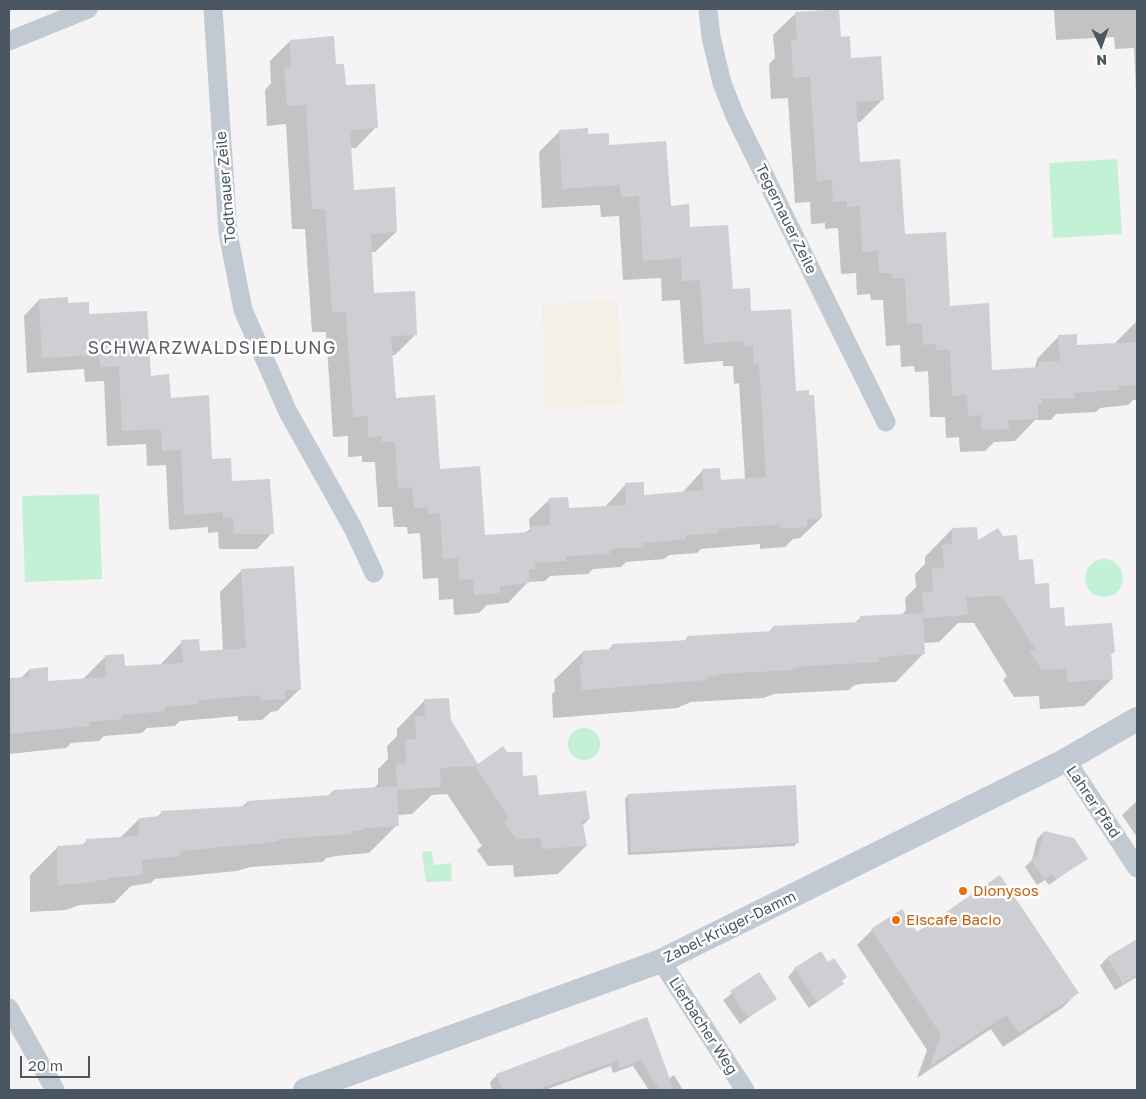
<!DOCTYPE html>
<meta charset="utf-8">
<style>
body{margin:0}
#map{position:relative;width:1146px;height:1099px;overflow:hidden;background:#f5f3f3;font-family:"Golos Text",sans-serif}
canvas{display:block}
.frame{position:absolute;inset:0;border:10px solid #4a5661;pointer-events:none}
.north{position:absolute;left:1076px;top:20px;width:50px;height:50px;-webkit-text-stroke:4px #fff;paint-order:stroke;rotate:177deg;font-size:14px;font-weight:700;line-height:20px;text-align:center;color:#4a5661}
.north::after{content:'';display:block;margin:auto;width:18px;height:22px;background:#4a5661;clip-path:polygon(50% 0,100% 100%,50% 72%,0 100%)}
.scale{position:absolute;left:20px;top:1056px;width:70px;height:22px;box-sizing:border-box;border:2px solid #4a5661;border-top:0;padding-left:6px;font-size:15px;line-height:18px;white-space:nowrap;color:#4a5661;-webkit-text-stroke:4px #fff;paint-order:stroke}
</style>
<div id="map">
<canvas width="1146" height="1099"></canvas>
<div class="frame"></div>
<div class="north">N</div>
<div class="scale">20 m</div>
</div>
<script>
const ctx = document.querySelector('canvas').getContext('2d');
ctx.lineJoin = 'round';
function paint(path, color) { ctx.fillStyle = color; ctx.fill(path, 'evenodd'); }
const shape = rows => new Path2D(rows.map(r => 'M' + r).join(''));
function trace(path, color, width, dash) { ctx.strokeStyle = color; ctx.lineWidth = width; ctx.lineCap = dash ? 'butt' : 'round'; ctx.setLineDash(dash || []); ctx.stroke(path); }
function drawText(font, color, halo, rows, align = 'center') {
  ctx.font = font + ' "Golos Text",sans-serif'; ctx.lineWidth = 5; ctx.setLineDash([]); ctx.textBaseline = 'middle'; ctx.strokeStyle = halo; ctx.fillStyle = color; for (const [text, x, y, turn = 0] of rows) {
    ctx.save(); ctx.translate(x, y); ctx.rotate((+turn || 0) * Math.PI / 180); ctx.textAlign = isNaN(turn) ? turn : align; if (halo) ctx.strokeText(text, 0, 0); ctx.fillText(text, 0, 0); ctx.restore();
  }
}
paint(shape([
 [1117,159,1122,234,1053,238,1049,163],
 [99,494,102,579,25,582,22,496],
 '1085 578a19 19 0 1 1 38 0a19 19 0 1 1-38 0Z',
 '568 744a16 16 0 1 1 32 0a16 16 0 1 1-32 0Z',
 [432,851,434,865,451,863,452,881,426,882,422,852]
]), '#c3f1d5');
paint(shape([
 [617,299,624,404,545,409,542,305]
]), '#f5f0e5');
paint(shape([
 [1054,9,1137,9,1137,112,1134,48,1115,49,1114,37,1056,40],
 [796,13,840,38,850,60,882,100,860,122,856,122,858,163,991,371,1035,368,1037,359,1059,336,1076,346,1114,344,1137,321,1137,400,1133,400,1128,405,1100,408,1096,412,1056,414,1051,420,1035,420,1015,441,994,442,985,451,960,452,959,437,946,438,945,417,930,417,928,371,915,372,914,366,901,367,900,345,886,346,883,300,871,300,870,294,857,295,856,273,841,274,838,228,825,229,825,223,811,224,810,202,795,203,788,98,771,99,769,64,775,58,773,35],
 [290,41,335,66,344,87,376,127,356,148,350,148,353,191,396,232,375,252,370,252,373,294,416,334,395,355,391,355,395,399,483,536,525,533,530,529,529,519,550,499,567,509,605,507,626,484,643,496,682,493,703,470,719,481,745,479,739,383,734,384,733,366,723,366,723,361,684,364,680,300,662,301,661,278,623,280,619,216,601,217,600,205,542,208,539,152,559,132,587,136,608,146,689,229,732,291,750,313,795,392,821,518,800,538,793,539,785,547,760,549,760,544,701,549,697,553,669,555,664,559,626,562,621,567,593,569,588,574,550,576,545,581,528,582,508,603,487,605,479,613,454,615,453,599,439,600,438,578,423,579,420,533,408,534,407,527,394,527,392,507,378,507,375,462,362,462,362,456,348,457,348,436,333,437,326,332,312,332,305,229,292,229,286,124,267,126,265,90,271,83,270,61],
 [39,300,67,305,88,316,169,399,211,460,272,533,257,549,219,549,218,532,208,533,208,527,169,530,166,465,147,466,146,444,107,446,104,381,85,382,84,369,27,373,24,316],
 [952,529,1018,561,1049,609,1064,628,1114,652,1110,655,1112,679,1084,706,1040,709,1039,696,1014,697,1003,680,1007,676,974,623,958,623,939,642,924,643,924,653,896,682,860,684,853,686,849,690,774,694,763,698,691,702,677,708,553,718,552,694,555,691,554,680,583,652,607,651,612,646,684,641,688,637,768,633,773,627,855,623,860,618,901,616,906,610,905,598,916,587,915,574,925,564,925,557],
 [242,570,300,689,277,711,271,712,262,720,238,721,238,716,180,721,175,726,147,728,142,733,104,736,99,741,71,743,66,748,9,754,9,690,29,670,47,682,83,679,105,657,123,667,160,665,182,642,199,652,223,651,220,592],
 [425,700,450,721,478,766,522,777,538,796,589,819,582,826,586,846,558,874,514,877,513,865,488,866,477,850,482,846,447,794,432,795,412,814,397,815,397,825,369,853,336,856,326,858,323,862,250,867,237,871,155,879,151,883,131,886,114,903,80,905,66,910,30,912,30,875,58,847,82,846,87,840,120,838,139,819,156,818,162,812,242,807,247,802,328,796,333,791,373,789,378,784,378,769,388,759,387,746,397,736,397,729],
 [628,795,797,843,794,846,628,855,625,799],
 [1137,801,1137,837,1122,815],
 [1044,832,1086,858,1049,885,1045,880,1037,885,1025,867,1032,860,1037,839],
 [902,910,917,934,1077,993,1062,1008,1003,1047,991,1029,917,1078,927,1050,857,945,872,930],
 [1137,940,1137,977,1115,990,1100,966,1107,958],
 [828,964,842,984,809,1008,788,977,795,969],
 [758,974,775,998,740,1024,723,1000],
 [646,1018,668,1079,674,1075,683,1090,649,1090,633,1066,613,1073,611,1066,545,1090,492,1090,490,1082,497,1075]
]), '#0003');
paint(shape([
 [839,9,841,37,850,36,851,58,881,56,884,100,856,102,860,162,900,159,905,234,946,232,950,306,989,303,992,370,1039,367,1039,362,1060,361,1058,335,1077,334,1077,345,1137,342,1137,385,1119,386,1119,390,1074,393,1074,398,1042,399,1042,405,1038,405,1038,419,1008,420,1009,429,982,430,981,415,968,416,967,395,952,396,950,350,937,350,936,344,923,345,922,323,907,324,905,278,893,278,892,273,879,273,878,251,862,252,860,206,847,207,847,201,833,202,832,180,817,181,810,77,793,77,791,40,797,40,795,12],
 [334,36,336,64,344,64,346,85,375,84,378,128,350,130,354,190,395,187,397,232,371,234,374,293,415,291,417,335,391,336,396,398,435,395,440,469,480,466,485,535,531,532,531,526,550,525,549,498,568,497,569,508,626,505,625,483,644,482,644,495,703,490,702,469,720,468,721,480,766,477,759,363,754,364,753,346,743,347,743,341,704,344,700,280,682,281,681,258,643,261,639,196,621,197,620,185,562,189,559,130,588,128,588,134,609,133,609,145,666,141,671,206,689,204,690,227,728,225,733,289,750,288,751,311,791,309,796,391,809,390,809,395,814,395,822,518,807,520,807,527,780,529,780,524,718,529,718,533,686,535,686,539,643,543,643,547,609,549,610,554,566,556,566,561,535,563,535,569,529,569,529,583,500,586,500,593,474,595,473,579,459,580,458,558,443,559,440,513,428,514,427,507,414,508,412,487,398,488,395,442,382,442,382,436,368,437,368,416,353,417,346,312,332,312,325,209,312,209,306,105,287,106,284,68,291,68,290,40],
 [68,297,68,303,89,302,89,314,147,311,151,376,169,374,171,398,209,395,212,459,231,458,232,481,270,479,274,534,234,534,233,517,223,518,223,512,184,515,181,450,162,451,161,429,122,431,119,366,100,367,99,355,42,358,39,299],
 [977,527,978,540,998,528,1003,536,1017,535,1019,560,1033,559,1035,584,1049,583,1050,608,1064,607,1065,626,1112,623,1115,652,1111,652,1113,679,1067,682,1066,669,1042,670,1030,652,1035,649,1002,596,966,597,968,615,924,618,922,592,933,592,932,569,944,568,942,545,952,544,952,528],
 [294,566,301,690,285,690,286,699,260,700,260,695,198,700,199,704,165,707,165,711,122,715,122,719,89,722,90,726,9,734,9,678,29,677,29,669,48,667,48,681,106,677,105,655,124,654,125,666,183,663,181,640,199,639,200,651,246,648,241,569],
 [923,613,925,654,890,656,879,658,879,662,804,666,792,668,793,670,718,674,719,676,707,677,707,680,582,690,580,664,583,664,582,651,612,649,612,644,688,640,687,636,773,631,773,626,860,622,860,616],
 [449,698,451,720,478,764,503,746,507,752,522,752,523,776,537,775,539,795,586,791,590,819,582,820,587,846,542,849,541,838,516,839,504,821,509,818,475,766,440,768,441,787,397,790,399,826,363,828,363,830,352,831,352,834,278,839,278,841,266,843,191,850,180,852,180,856,142,860,143,875,107,878,107,880,96,880,96,882,57,885,57,846,87,844,86,839,139,836,139,818,161,816,161,811,247,806,247,801,333,795,333,790,397,786,396,764,406,763,405,740,416,739,415,716,425,716,424,699],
 [796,785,799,843,631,852,628,794],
 [1044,831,1074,838,1088,859,1056,879,1052,874,1045,879,1031,860,1038,855],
 [1000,875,1079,993,1019,1033,1006,1015,930,1066,941,1035,871,929,902,909,917,932],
 [1137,939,1137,975,1123,984,1107,957],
 [821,951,828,962,834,958,847,977,842,981,844,984,817,1002,794,968],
 [759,972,777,999,748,1018,730,991],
 [647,1017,674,1090,660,1090,640,1060,620,1068,617,1061,536,1090,502,1090,496,1074]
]), '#cdcfd5');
trace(shape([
 [213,9,228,233,243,310,288,412,353,528,374,573],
 [708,9,711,37,722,83,735,116,886,422],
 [9,41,88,9],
 [1066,760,1137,868],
 [661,961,745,1090],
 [9,1008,55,1090]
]), '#c1cad2', 19);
trace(shape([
 [305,1090,661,961,1066,760,1137,719]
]), '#c1cad2', 24);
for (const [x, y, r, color] of [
 [963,891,5,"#e8710a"],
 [896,920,5,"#e8710a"]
]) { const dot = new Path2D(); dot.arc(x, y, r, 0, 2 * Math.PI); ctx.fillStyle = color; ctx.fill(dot); trace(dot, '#fff', 2); }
drawText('15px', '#4a5661', '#fff', [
 ["Todtnauer Zeile",226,187,-95],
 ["Tegernauer Zeile",786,219,64],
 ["Lahrer Pfad",1093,802,56],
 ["Zabel-Krüger-Damm",730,927,-26],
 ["Lierbacher Weg",703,1026,57]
]);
drawText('15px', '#c56008', '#fff', [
 ["Dionysos",973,891],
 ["Eiscafe Bacio",906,920]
], 'left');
ctx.letterSpacing = '1px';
drawText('18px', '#5f6368', '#fff', [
 ["SCHWARZWALDSIEDLUNG",212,348]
]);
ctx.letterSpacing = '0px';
</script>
